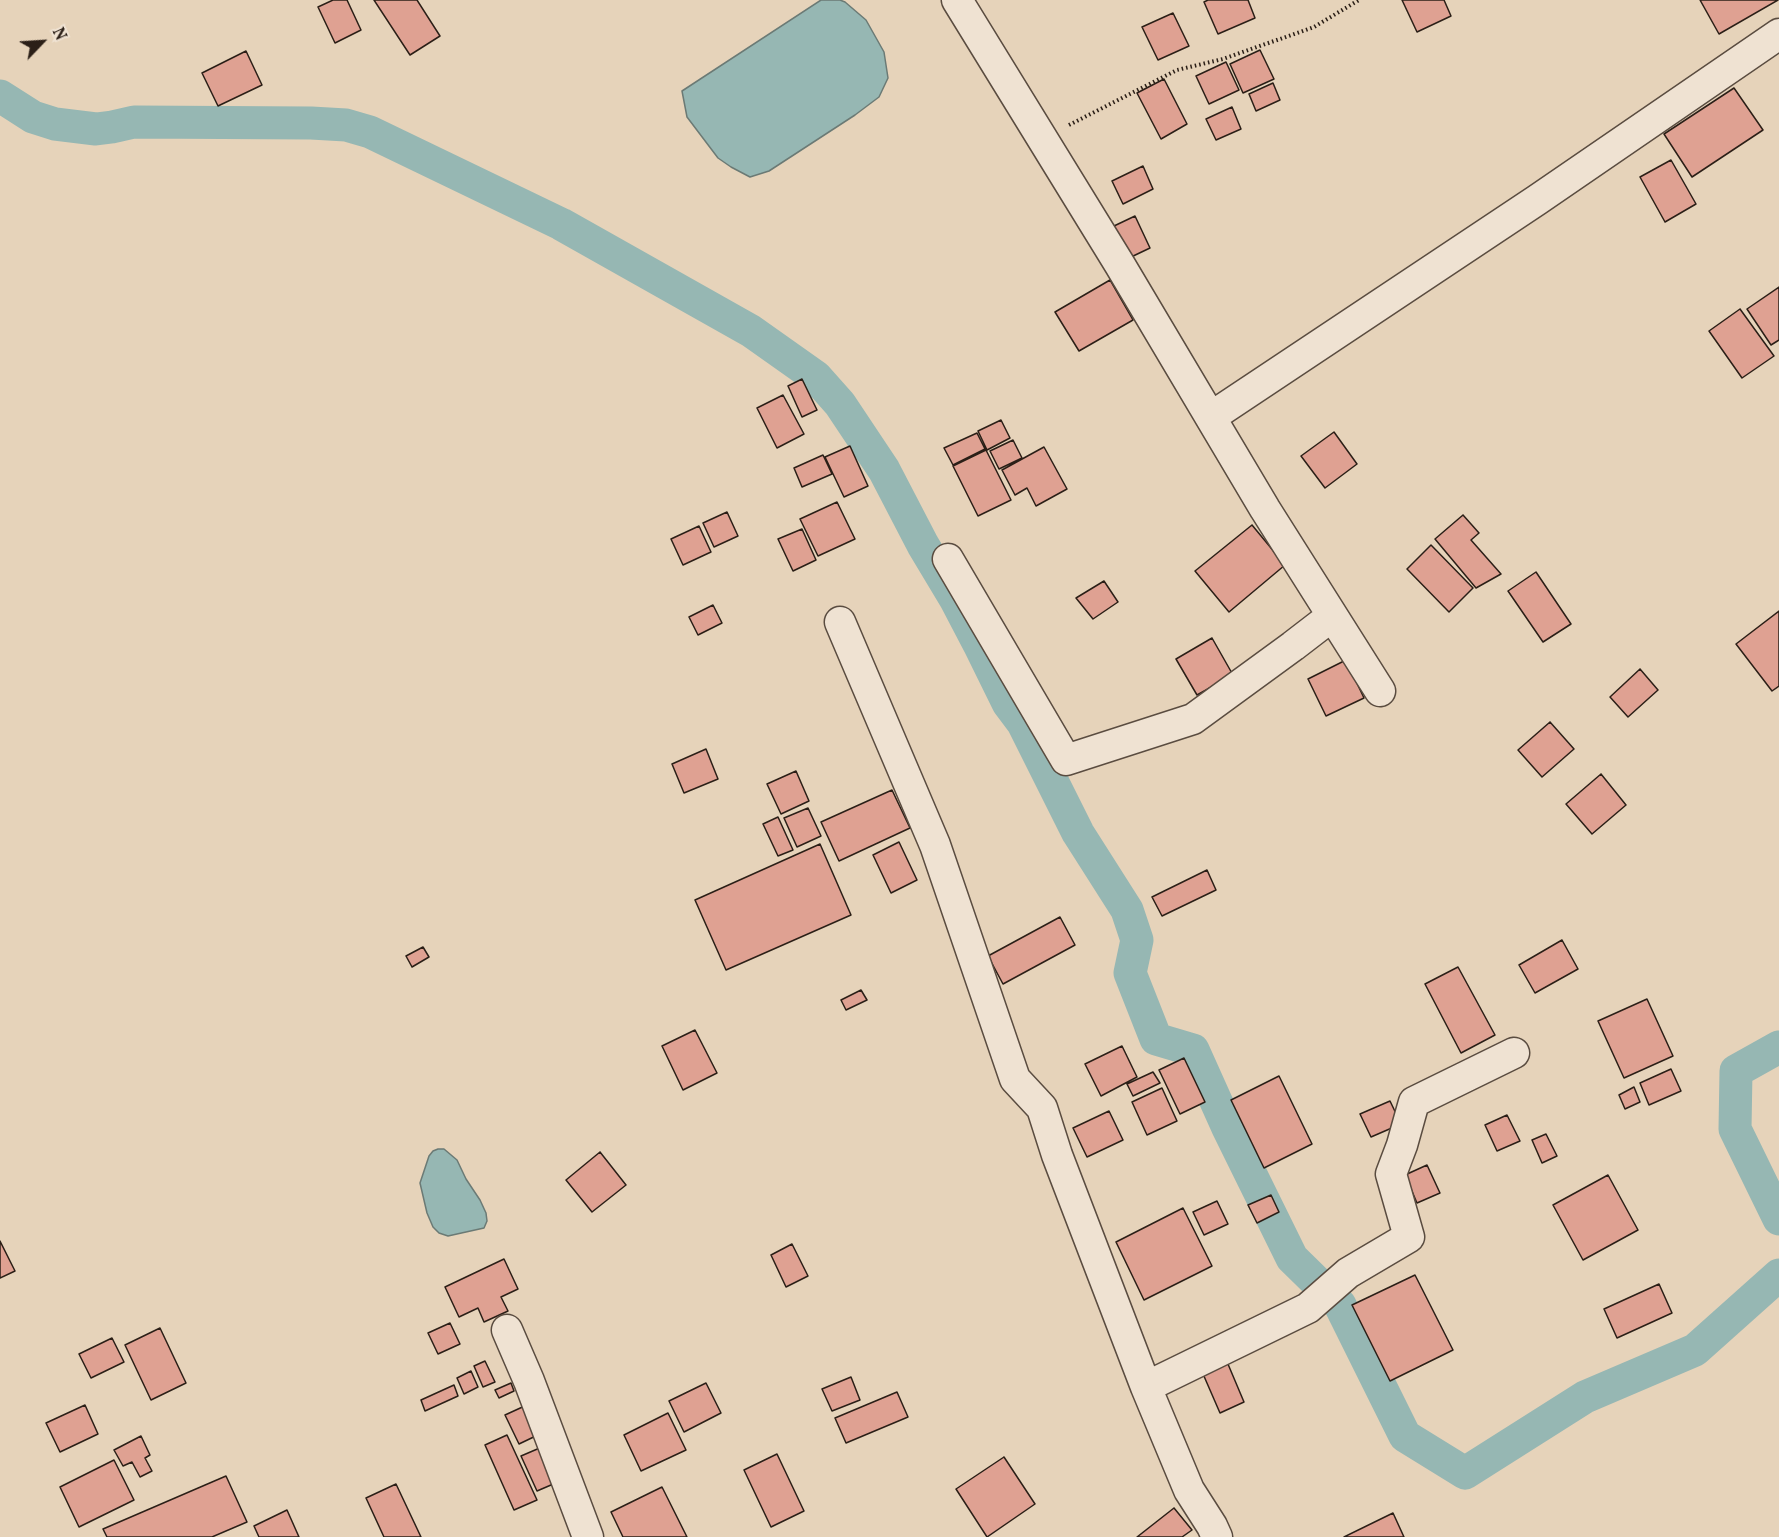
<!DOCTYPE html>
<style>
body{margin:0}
#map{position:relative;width:1779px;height:1537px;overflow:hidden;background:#e6d3ba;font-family:Vollkorn,serif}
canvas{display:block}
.north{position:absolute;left:12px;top:12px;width:60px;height:60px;-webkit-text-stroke:4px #efe2d2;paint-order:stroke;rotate:65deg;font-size:16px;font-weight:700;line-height:24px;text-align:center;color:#2b1f17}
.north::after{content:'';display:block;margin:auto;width:21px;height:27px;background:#2b1f17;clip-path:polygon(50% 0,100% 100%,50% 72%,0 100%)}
</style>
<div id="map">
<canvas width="1779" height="1537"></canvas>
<div class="north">N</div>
</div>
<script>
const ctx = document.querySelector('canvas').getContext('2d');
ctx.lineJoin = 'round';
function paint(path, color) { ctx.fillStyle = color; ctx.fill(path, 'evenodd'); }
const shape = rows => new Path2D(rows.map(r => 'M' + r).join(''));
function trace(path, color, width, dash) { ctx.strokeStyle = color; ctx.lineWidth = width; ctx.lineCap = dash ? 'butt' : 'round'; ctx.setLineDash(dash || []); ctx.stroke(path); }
const water = shape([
 [821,0,840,0,845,2,866,20,884,52,888,78,879,97,855,115,769,171,750,177,731,167,718,158,687,117,682,91,821,0],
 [438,1149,444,1149,457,1160,466,1179,480,1200,486,1213,487,1221,484,1228,448,1236,439,1233,433,1227,427,1213,420,1183,429,1156,433,1151,438,1149]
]);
paint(water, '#96b7b3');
trace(water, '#6b7a75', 1.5);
trace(shape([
 [0,96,33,117,55,124,96,129,112,127,134,122,311,123,346,125,370,132,561,224,751,331,816,377,840,404,884,470,923,545,956,600,979,644,1008,703,1023,723,1078,833,1127,910,1137,940,1130,973,1156,1039,1193,1050,1228,1128,1292,1258,1340,1305,1405,1436,1465,1473,1585,1397,1695,1350,1779,1275],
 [1779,1047,1736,1071,1735,1129,1779,1219]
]), '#96b7b3', 33);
const building = shape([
 [333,0,347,0,361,30,335,43,318,7,333,0],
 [374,0,417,0,440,36,410,55,374,0],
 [1208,0,1248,0,1255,18,1218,34,1204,2,1208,0],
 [1402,0,1444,0,1451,16,1417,32,1402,0],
 [1700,0,1778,0,1719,34,1700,0],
 [1173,13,1189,46,1158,60,1142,27,1173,13],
 [1260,50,1274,79,1243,93,1230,64,1260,50],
 [246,51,262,85,218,106,202,73,246,51],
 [1226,62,1239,90,1209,104,1196,76,1226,62],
 [1164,79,1187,124,1161,139,1137,93,1164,79],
 [1273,83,1280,100,1256,111,1249,94,1273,83],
 [1734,88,1763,130,1692,177,1664,134,1734,88],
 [1232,107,1241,129,1216,140,1206,119,1232,107],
 [1671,160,1696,204,1665,222,1640,177,1671,160],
 [1143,166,1153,189,1123,204,1112,181,1143,166],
 [1135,216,1150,248,1129,258,1114,226,1135,216],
 [1110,280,1133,320,1079,351,1055,312,1110,280],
 [1779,287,1779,340,1771,345,1747,309,1779,287],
 [1740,309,1774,356,1742,378,1709,331,1740,309],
 [802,379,817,410,802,417,788,386,802,379],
 [783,395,804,434,777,448,757,408,783,395],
 [1001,420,1010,438,987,450,978,431,1001,420],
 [1334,432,1357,464,1325,488,1301,456,1334,432],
 [977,433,985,449,953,465,944,448,977,433],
 [1013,440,1022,458,999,469,990,451,1013,440],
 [850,446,868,486,844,497,825,457,850,446],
 [1044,447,1067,489,1036,506,1027,488,1015,495,1002,470,1044,447],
 [986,450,1011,500,978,516,953,466,986,450],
 [823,455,832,474,802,487,794,468,823,455],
 [837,502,855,539,818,556,800,519,837,502],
 [727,512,738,536,714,547,703,523,727,512],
 [1463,515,1479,533,1471,540,1501,574,1476,588,1435,539,1463,515],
 [1252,525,1285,565,1229,612,1195,571,1252,525],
 [699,526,711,552,683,565,671,539,699,526],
 [802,529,816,560,793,571,778,539,802,529],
 [1431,545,1473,588,1449,612,1407,569,1431,545],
 [1536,572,1571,624,1543,642,1508,591,1536,572],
 [1104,581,1118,602,1093,619,1076,598,1104,581],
 [713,605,722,623,698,635,689,617,713,605],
 [1779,611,1779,686,1772,691,1736,644,1779,611],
 [1212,638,1233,675,1197,695,1176,659,1212,638],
 [1346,660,1364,698,1326,716,1308,679,1346,660],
 [1640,669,1658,690,1628,717,1610,697,1640,669],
 [1550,722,1574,749,1542,777,1518,750,1550,722],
 [706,749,718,779,684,793,672,764,706,749],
 [796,771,809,801,781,814,767,784,796,771],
 [1601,774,1626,805,1592,834,1566,804,1601,774],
 [892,790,910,828,839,861,821,822,892,790],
 [808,808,821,836,797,847,784,818,808,808],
 [778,817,793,850,778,856,763,824,778,817],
 [899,842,917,880,891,893,873,855,899,842],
 [820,844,851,915,726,970,695,900,820,844],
 [1207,870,1216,890,1162,916,1152,897,1207,870],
 [1060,917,1075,945,1003,984,988,956,1060,917],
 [1562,940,1578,969,1535,993,1519,965,1562,940],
 [423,947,429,957,412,967,406,956,423,947],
 [1458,967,1495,1035,1461,1053,1425,984,1458,967],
 [861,990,867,1000,846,1010,841,1000,861,990],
 [1647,999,1673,1056,1624,1078,1598,1021,1647,999],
 [695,1030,717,1073,683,1090,662,1046,695,1030],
 [1122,1046,1137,1077,1101,1096,1085,1064,1122,1046],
 [1184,1058,1205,1102,1180,1114,1159,1070,1184,1058],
 [1671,1069,1681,1091,1649,1105,1640,1083,1671,1069],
 [1153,1072,1160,1083,1133,1096,1127,1084,1153,1072],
 [1279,1076,1312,1144,1264,1168,1231,1100,1279,1076],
 [1634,1087,1640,1102,1625,1109,1619,1095,1634,1087],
 [1162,1088,1177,1121,1147,1135,1132,1102,1162,1088],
 [1390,1101,1401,1124,1371,1137,1360,1114,1390,1101],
 [1109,1111,1123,1140,1087,1157,1073,1128,1109,1111],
 [1507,1115,1520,1141,1497,1151,1485,1125,1507,1115],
 [1546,1134,1557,1156,1542,1163,1532,1140,1546,1134],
 [600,1152,626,1185,592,1212,566,1180,600,1152],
 [1427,1165,1440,1193,1417,1203,1405,1175,1427,1165],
 [1608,1175,1638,1230,1583,1260,1553,1205,1608,1175],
 [1271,1195,1279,1212,1257,1223,1248,1205,1271,1195],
 [1217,1201,1228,1224,1204,1235,1193,1212,1217,1201],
 [1183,1208,1212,1266,1144,1300,1116,1242,1183,1208],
 [0,1241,15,1271,0,1278,0,1241],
 [792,1244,808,1276,786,1287,771,1255,792,1244],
 [504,1259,518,1289,501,1297,508,1311,484,1322,478,1308,459,1317,445,1287,504,1259],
 [1415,1275,1453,1350,1390,1381,1352,1305,1415,1275],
 [1659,1284,1672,1313,1617,1338,1604,1309,1659,1284],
 [450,1323,460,1344,438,1354,428,1333,450,1323],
 [160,1328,186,1383,151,1400,125,1345,160,1328],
 [112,1338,124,1362,91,1378,79,1354,112,1338],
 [1225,1357,1244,1402,1220,1413,1200,1367,1225,1357],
 [485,1361,495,1382,483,1387,474,1366,485,1361],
 [471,1371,478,1387,464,1394,457,1378,471,1371],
 [851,1377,860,1400,832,1411,822,1389,851,1377],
 [511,1383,514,1391,499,1398,495,1390,511,1383],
 [706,1383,721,1413,684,1432,669,1401,706,1383],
 [454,1385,458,1396,425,1411,421,1400,454,1385],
 [897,1392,908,1417,846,1443,835,1418,897,1392],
 [529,1404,542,1433,519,1444,505,1415,529,1404],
 [85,1405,98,1434,60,1452,46,1423,85,1405],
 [668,1413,686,1450,641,1471,624,1435,668,1413],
 [507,1435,537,1500,514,1510,485,1445,507,1435],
 [141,1436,150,1455,145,1458,152,1471,140,1477,132,1462,123,1466,114,1450,141,1436],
 [542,1447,558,1482,537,1491,521,1456,542,1447],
 [777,1454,804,1511,771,1527,744,1470,777,1454],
 [1004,1457,1035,1504,987,1537,956,1489,1004,1457],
 [114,1460,134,1500,79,1527,60,1487,114,1460],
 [226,1476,247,1522,212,1537,107,1537,103,1529,226,1476],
 [396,1484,421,1537,384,1537,366,1498,396,1484],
 [662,1487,687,1537,623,1537,611,1512,662,1487],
 [1174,1508,1192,1530,1182,1537,1137,1537,1174,1508],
 [287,1510,299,1537,259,1537,254,1526,287,1510],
 [1393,1513,1404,1537,1344,1537,1393,1513]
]);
paint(building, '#dfa192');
trace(building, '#2b1f17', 1.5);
const street = shape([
 [957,0,1120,265,1265,509,1380,691],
 [1211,417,1537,200,1779,34],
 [948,559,1066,760,1193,719,1293,646,1332,616],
 [840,622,935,845,1015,1079,1042,1108,1057,1155,1146,1387,1189,1490,1212,1526,1217,1537],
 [507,1330,529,1381,588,1537],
 [1146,1387,1308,1308,1348,1273,1409,1237,1391,1174,1402,1145,1414,1102,1514,1053]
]);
trace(street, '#5a4c40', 33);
trace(shape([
 [1069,125,1177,70,1223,59,1314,27,1359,0]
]), '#2b1f17', 4, [1.5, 3]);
trace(street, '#efe2d2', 30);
</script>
